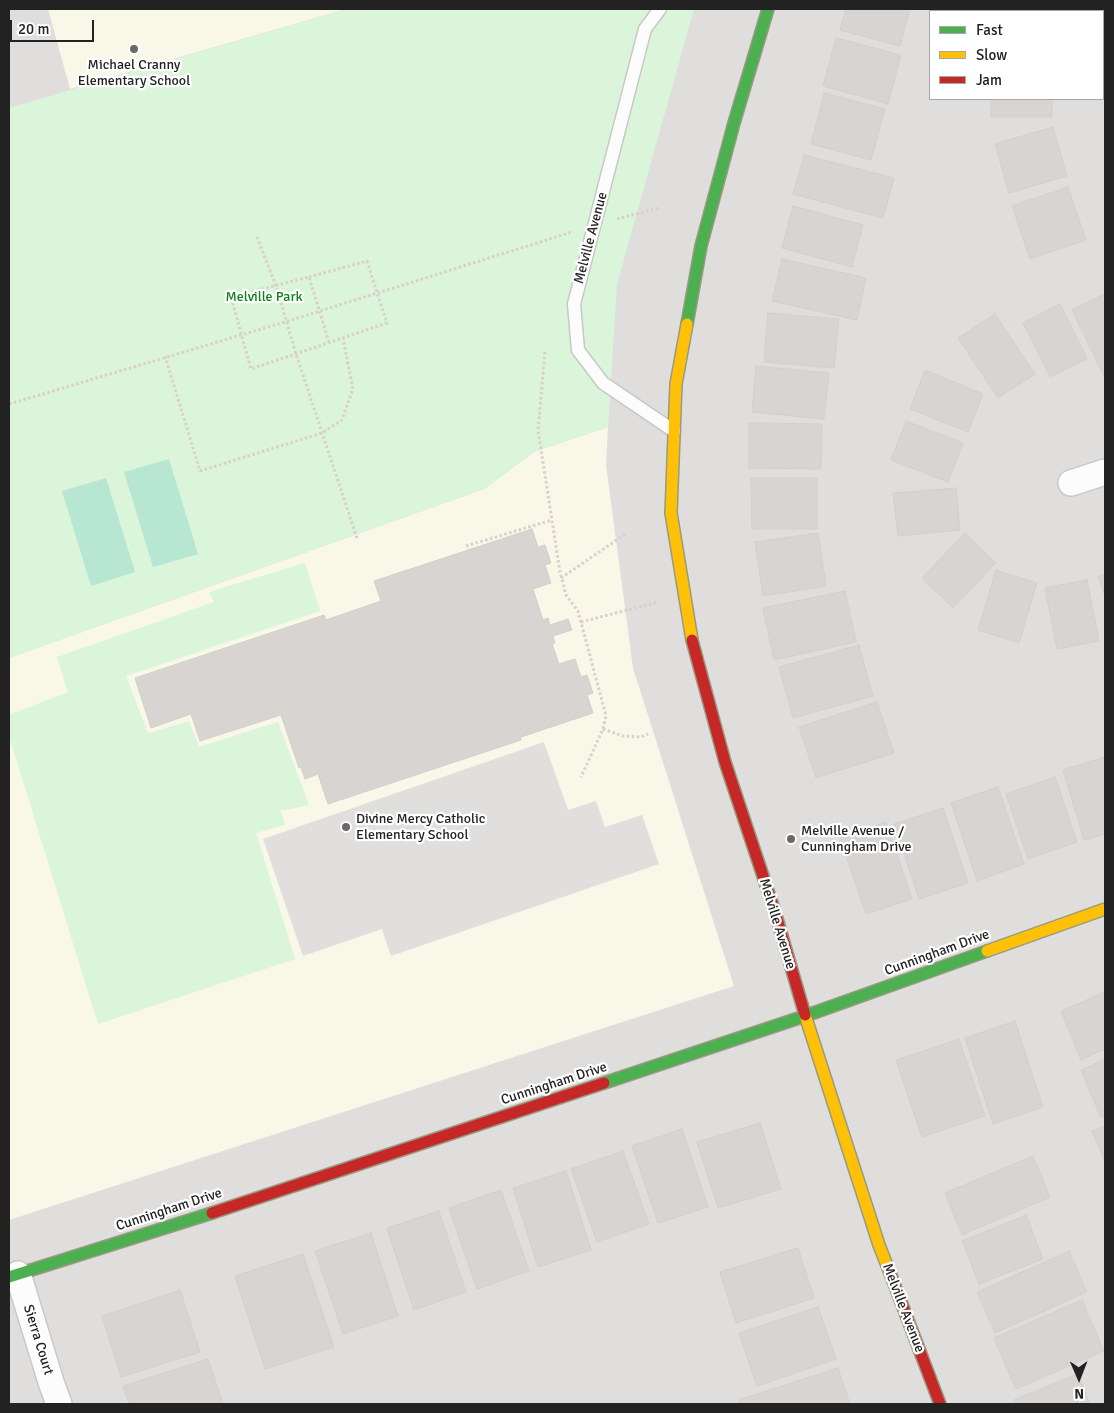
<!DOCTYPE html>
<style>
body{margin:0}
#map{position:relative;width:1114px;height:1413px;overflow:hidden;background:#f0eeeb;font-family:Signika,sans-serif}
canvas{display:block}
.frame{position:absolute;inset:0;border:10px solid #222;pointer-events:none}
.legend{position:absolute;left:929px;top:10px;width:175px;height:90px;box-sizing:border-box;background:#fff;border:1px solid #a7a7a7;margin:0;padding:6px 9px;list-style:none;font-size:15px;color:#222}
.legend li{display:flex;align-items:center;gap:10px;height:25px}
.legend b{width:25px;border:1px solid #a7a7a7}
.north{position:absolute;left:1054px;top:1353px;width:50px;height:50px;-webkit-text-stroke:4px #fff;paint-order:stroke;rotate:179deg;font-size:14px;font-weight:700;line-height:20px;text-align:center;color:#222}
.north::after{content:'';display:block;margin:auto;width:18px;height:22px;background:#222;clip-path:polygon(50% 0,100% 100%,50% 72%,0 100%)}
.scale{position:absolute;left:10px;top:20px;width:84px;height:22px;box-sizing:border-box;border:2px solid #222;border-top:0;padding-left:6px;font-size:15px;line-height:18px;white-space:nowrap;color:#222;-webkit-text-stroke:4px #fff;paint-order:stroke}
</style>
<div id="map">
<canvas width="1114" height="1413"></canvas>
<div class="frame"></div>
<ul class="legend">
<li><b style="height:6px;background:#4caf50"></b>Fast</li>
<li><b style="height:6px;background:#ffc107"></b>Slow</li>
<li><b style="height:6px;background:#c62828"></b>Jam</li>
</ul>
<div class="north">N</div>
<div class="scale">20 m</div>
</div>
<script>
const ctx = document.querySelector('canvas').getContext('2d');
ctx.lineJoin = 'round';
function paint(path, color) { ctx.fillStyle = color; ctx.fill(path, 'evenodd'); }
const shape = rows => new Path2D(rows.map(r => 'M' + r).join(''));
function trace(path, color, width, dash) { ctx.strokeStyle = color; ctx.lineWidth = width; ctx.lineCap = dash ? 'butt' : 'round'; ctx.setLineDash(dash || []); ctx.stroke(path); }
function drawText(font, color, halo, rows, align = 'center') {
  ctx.font = font + ' Signika,sans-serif'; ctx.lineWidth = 4.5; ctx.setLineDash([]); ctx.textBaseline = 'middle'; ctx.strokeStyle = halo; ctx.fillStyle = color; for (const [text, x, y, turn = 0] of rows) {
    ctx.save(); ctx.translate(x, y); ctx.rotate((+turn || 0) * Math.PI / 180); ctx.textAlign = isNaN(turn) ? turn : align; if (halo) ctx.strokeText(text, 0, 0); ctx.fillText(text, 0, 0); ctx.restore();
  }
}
paint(shape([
 [9,9,1105,9,1105,1404,9,1404],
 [930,11,1103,11,1103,99,930,99]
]), '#dfdedc');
paint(shape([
 [48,9,346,9,70,89],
 [608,427,606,465,633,668,734,986,9,1220,9,658,484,489,534,452]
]), '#f8f7e8');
paint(shape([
 [346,9,694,9,617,284,608,427,534,452,484,489,9,658,9,108],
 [305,563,320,611,126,676,148,733,189,721,199,747,278,722,309,805,281,811,285,825,256,833,295,959,98,1024,9,736,9,715,68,692,57,657,214,602,209,592]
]), '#daf5da');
paint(shape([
 [169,459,198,554,153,567,124,472],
 [106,478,135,572,91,586,62,491]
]), '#b7e6d2');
paint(shape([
 [544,742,568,810,596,801,605,827,642,815,659,864,391,956,382,929,303,956,263,839]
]), '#e0dfde');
const building = shape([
 [846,9,910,9,900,46,840,30,846,9],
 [985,9,1057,9,1056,11,985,11,985,9],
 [836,38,901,55,888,104,823,86,836,38],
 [824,93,885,109,871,160,811,144,824,93],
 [991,99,1052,99,1052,117,991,117,991,99],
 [1053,127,1067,176,1009,193,995,144,1053,127],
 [804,155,894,178,883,218,793,194,804,155],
 [1068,187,1086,240,1030,259,1012,206,1068,187],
 [793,206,863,225,852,267,782,248,793,206],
 [782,259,866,278,857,320,772,301,782,259],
 [1105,294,1105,378,1072,310,1105,294],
 [1060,304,1087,359,1050,377,1023,323,1060,304],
 [768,313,839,319,834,368,764,362,768,313],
 [995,314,1035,374,998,398,958,338,995,314],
 [756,366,829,373,824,419,752,412,756,366],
 [925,370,983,394,968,432,910,409,925,370],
 [906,421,963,443,948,482,891,460,906,421],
 [749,423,822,424,821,469,749,468,749,423],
 [751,478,817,478,817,529,752,529,751,478],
 [956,488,960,530,898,536,893,493,956,488],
 [532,529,538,547,545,545,551,563,545,565,551,583,533,589,543,620,548,618,550,625,568,619,572,630,553,636,555,643,552,644,559,664,575,659,581,677,587,675,593,693,587,695,593,713,521,737,521,740,328,804,318,774,305,779,301,767,299,768,281,715,200,741,191,714,151,728,135,678,324,615,326,620,381,601,374,581,532,529],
 [818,533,826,586,763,596,755,542,818,533],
 [965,533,996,563,953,608,922,578,965,533],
 [996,570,1037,583,1019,643,978,630,996,570],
 [1105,574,1105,596,1098,577,1105,574],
 [1087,580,1099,641,1057,649,1045,588,1087,580],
 [845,591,856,642,774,660,763,608,845,591],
 [859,645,873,696,793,718,779,667,859,645],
 [877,702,894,753,816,778,799,727,877,702],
 [1105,757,1105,834,1084,840,1063,770,1105,757],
 [1055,777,1077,842,1028,859,1006,794,1055,777],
 [998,787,1024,864,977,881,951,803,998,787],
 [943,808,968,883,919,899,894,824,943,808],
 [886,822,912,899,866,914,840,838,886,822],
 [1105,992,1105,1049,1081,1060,1061,1011,1105,992],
 [1015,1021,1043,1107,993,1124,965,1038,1015,1021],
 [959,1039,985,1116,922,1137,896,1060,959,1039],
 [1105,1059,1105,1116,1101,1118,1081,1070,1105,1059],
 [760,1123,781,1189,718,1208,697,1142,760,1123],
 [1105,1126,1105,1162,1092,1131,1105,1126],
 [682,1129,708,1207,658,1223,632,1146,682,1129],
 [623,1151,649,1224,597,1242,571,1169,623,1151],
 [1033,1156,1050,1197,962,1235,945,1193,1033,1156],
 [566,1171,591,1250,538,1267,513,1188,566,1171],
 [501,1190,529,1271,477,1289,449,1208,501,1190],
 [439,1211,466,1292,414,1310,387,1228,439,1211],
 [1026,1215,1043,1259,979,1284,962,1241,1026,1215],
 [371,1233,398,1316,343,1334,315,1251,371,1233],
 [798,1248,814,1298,736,1323,720,1272,798,1248],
 [1069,1251,1087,1292,995,1333,977,1292,1069,1251],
 [303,1254,334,1347,265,1369,235,1276,303,1254],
 [180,1290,200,1352,121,1377,102,1316,180,1290],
 [1082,1300,1104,1351,1016,1389,994,1338,1082,1300],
 [818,1307,836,1359,757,1386,739,1333,818,1307],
 [208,1359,223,1404,129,1404,123,1386,208,1359],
 [838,1368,850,1404,740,1404,739,1400,838,1368],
 [1078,1374,1090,1404,1015,1404,1014,1400,1078,1374]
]);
paint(building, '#d7d4d2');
trace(building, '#d3d0cc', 1);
const lane = shape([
 [660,9,645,29,574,304,578,350,603,383,674,431]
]);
const street = shape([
 [1105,55,1105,62],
 [1071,483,1105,472],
 [18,1274,51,1382,59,1404]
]);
const fast = shape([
 [687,324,701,246,734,123,768,9],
 [604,1083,805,1016,987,951],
 [9,1277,212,1213]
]);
const slow = shape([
 [687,324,676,384,671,513,692,640],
 [987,951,1105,909],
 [805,1015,879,1245,890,1273]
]);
const jam = shape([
 [692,640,725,762,775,912,805,1015],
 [212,1213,604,1083],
 [890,1273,940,1404]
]);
trace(lane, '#c9c8c7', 15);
trace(street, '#c9c8c7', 28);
trace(fast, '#999a82', 14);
trace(slow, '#999a82', 14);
trace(jam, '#999a82', 14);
trace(shape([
 [617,219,659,208],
 [257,237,276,286,296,354,357,538],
 [309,277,367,261,387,323,251,369,231,297,309,277,329,342],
 [545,352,538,430,560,572,566,595,578,611,606,716,603,729,581,777],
 [165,356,200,471,322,433,342,420,353,389,343,339],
 [9,404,285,322,572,232],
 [466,546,552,520],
 [561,578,627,533],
 [581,622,658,602],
 [603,729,623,736,641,737,648,734]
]), '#dccecd', 3, [2.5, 2.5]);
trace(lane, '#fdfcfc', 12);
trace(street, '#fdfcfc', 25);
trace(fast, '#4caf50', 11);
trace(slow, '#ffc107', 11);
trace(jam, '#c62828', 11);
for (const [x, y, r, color] of [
 [134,49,5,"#6a6968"],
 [346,827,5,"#6a6968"],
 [791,839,5,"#6a6968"]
]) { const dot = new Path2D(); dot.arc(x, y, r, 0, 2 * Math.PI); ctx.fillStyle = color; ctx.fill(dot); trace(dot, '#fff', 2); }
drawText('14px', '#222', '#fff', [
 ["Michael Cranny",134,65,"center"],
 ["Elementary School",134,81,"center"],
 ["Divine Mercy Catholic",356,819],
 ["Elementary School",356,835],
 ["Melville Avenue /",801,831],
 ["Cunningham Drive",801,847]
], 'left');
drawText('14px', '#222', '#fff', [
 ["Melville Avenue",591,238,-75],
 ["Melville Avenue",777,924,73],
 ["Cunningham Drive",937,953,-20],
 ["Cunningham Drive",554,1084,-18],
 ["Cunningham Drive",169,1210,-18],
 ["Melville Avenue",903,1308,69],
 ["Sierra Court",38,1340,73]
]);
drawText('14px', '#0c8416', '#fff', [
 ["Melville Park",264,297]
]);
</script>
